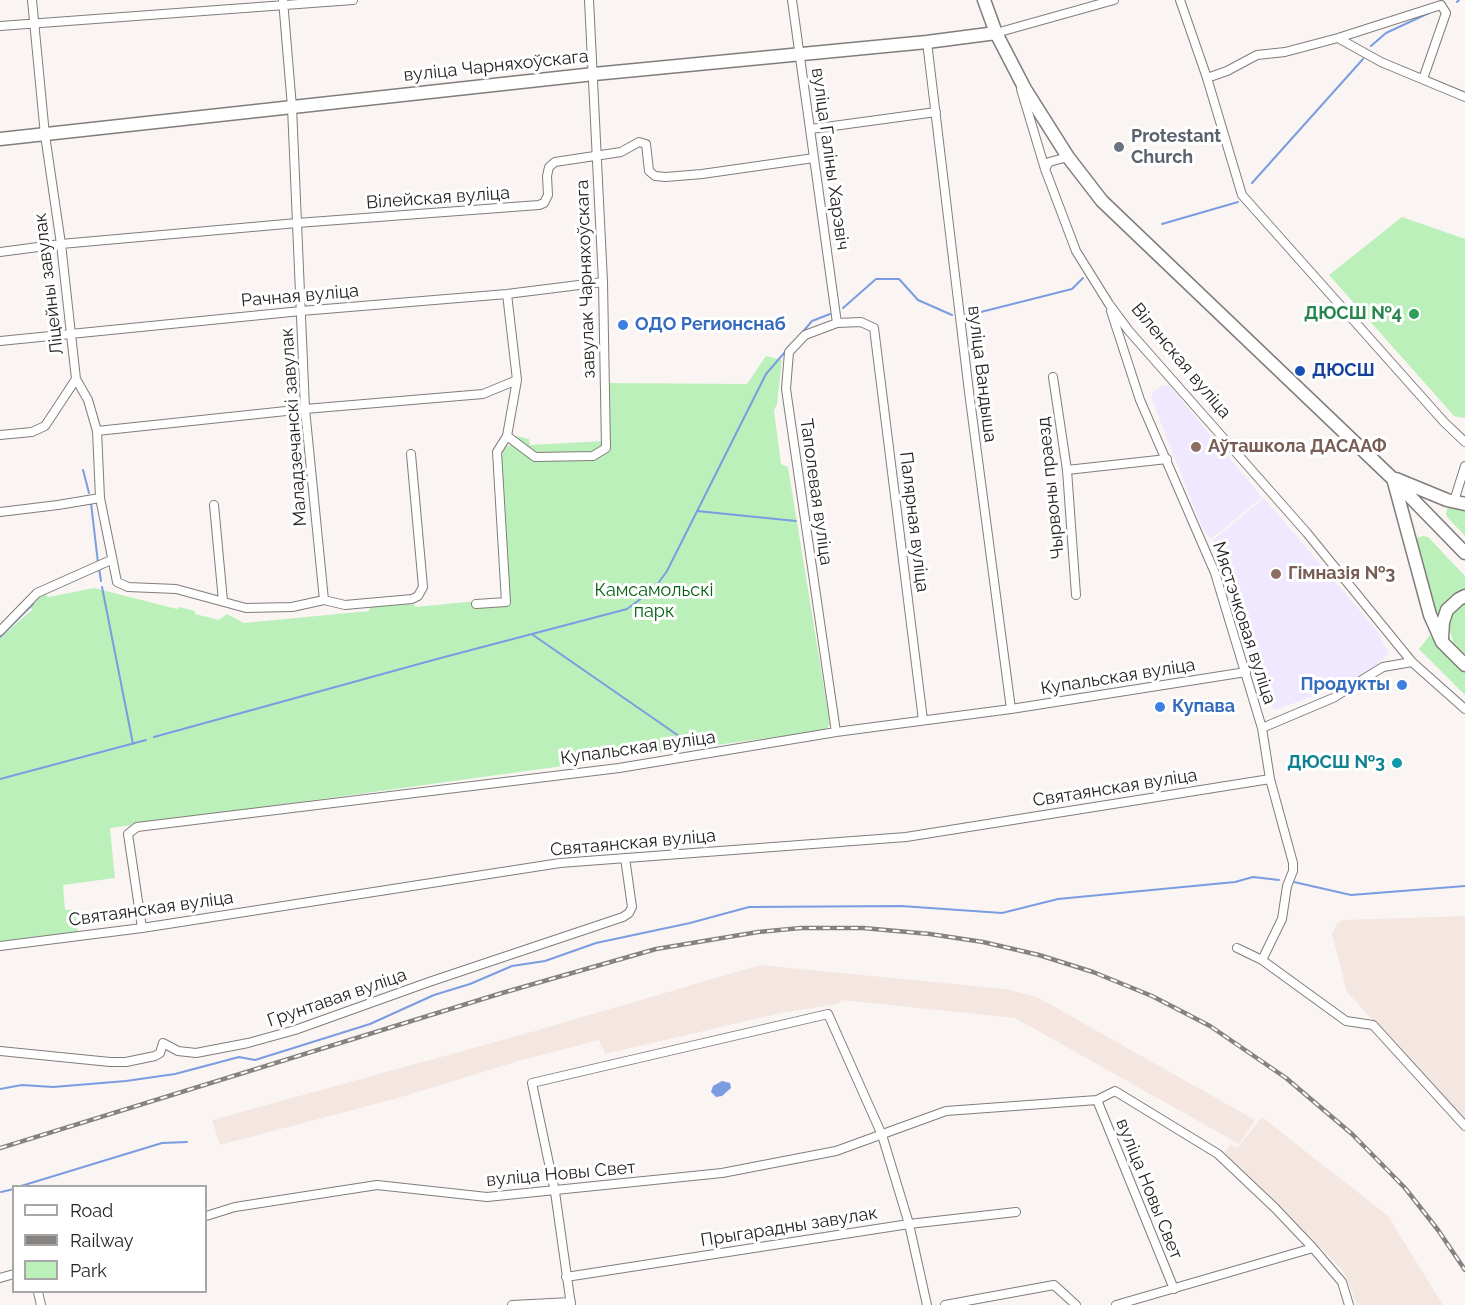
<!DOCTYPE html>
<meta charset="utf-8">
<style>
body{margin:0}
#map{position:relative;width:1465px;height:1305px;overflow:hidden;background:#faf5f3;font-family:Raleway,sans-serif}
canvas{display:block}
.legend{position:absolute;left:12px;top:1185px;width:195px;height:108px;box-sizing:border-box;background:#fff;border:2px solid #a8a7a7;margin:0;padding:8px 10px;list-style:none;font-size:18px;color:#262423}
.legend li{display:flex;align-items:center;gap:12px;height:30px}
.legend b{width:30px;border:2px solid #a8a7a7}
</style>
<div id="map">
<canvas width="1465" height="1305"></canvas>
<ul class="legend">
<li><b style="height:8px;background:#fff"></b>Road</li>
<li><b style="height:8px;background:#858280"></b>Railway</li>
<li><b style="height:16px;background:#bcf0ba"></b>Park</li>
</ul>
</div>
<script>
const ctx = document.querySelector('canvas').getContext('2d');
ctx.lineJoin = 'round';
function paint(path, color) { ctx.fillStyle = color; ctx.fill(path, 'evenodd'); }
const shape = rows => new Path2D(rows.map(r => 'M' + r).join(''));
function trace(path, color, width, dash) { ctx.strokeStyle = color; ctx.lineWidth = width; ctx.lineCap = dash ? 'butt' : 'round'; ctx.setLineDash(dash || []); ctx.stroke(path); }
function drawText(font, color, halo, rows, align = 'center') {
  ctx.font = font + ' Raleway,sans-serif'; ctx.lineWidth = 6; ctx.setLineDash([]); ctx.textBaseline = 'middle'; ctx.strokeStyle = halo; ctx.fillStyle = color; for (const [text, x, y, turn = 0] of rows) {
    ctx.save(); ctx.translate(x, y); ctx.rotate((+turn || 0) * Math.PI / 180); ctx.textAlign = isNaN(turn) ? turn : align; if (halo) ctx.strokeText(text, 0, 0); ctx.fillText(text, 0, 0); ctx.restore();
  }
}
paint(shape([
 [1465,916,1465,1121,1347,992,1332,934,1337,923,1342,920],
 [760,965,1005,989,1037,997,1255,1120,1239,1144,1015,1018,842,1000,838,1004,781,1013,605,1054,599,1040,522,1060,398,1098,220,1145,212,1120,535,1031],
 [1262,1117,1388,1216,1443,1305,1357,1305,1344,1272,1321,1248,1222,1156,1230,1145,1238,1147]
]), '#f4e7e2');
paint(shape([
 [1169,385,1262,497,1211,539,1203,530,1151,397,1154,391,1161,386],
 [1264,498,1378,632,1389,654,1358,680,1275,710,1259,692,1212,541]
]), '#f0e8fe');
paint(shape([
 [1402,217,1465,239,1465,418,1454,416,1329,275],
 [766,356,782,360,777,404,774,410,781,464,788,467,830,724,826,730,110,828,115,878,63,885,65,910,75,909,78,932,0,942,0,638,33,609,29,608,44,592,48,597,94,588,177,609,180,607,195,611,195,614,219,620,227,614,244,623,369,611,370,606,414,604,415,607,509,598,504,526,506,525,505,512,503,512,500,458,503,454,503,447,509,446,516,436,529,439,530,445,604,441,604,383,747,384],
 [1448,505,1465,509,1465,536,1448,518,1446,514],
 [1423,536,1428,537,1465,576,1465,591,1450,598,1443,605,1437,621,1416,538],
 [1465,603,1465,657,1454,645,1449,627,1451,616,1460,605],
 [1430,635,1465,669,1465,695,1419,649]
]), '#bcf0ba');
paint(shape([
 [722,1081,730,1083,731,1088,722,1096,716,1097,711,1092,713,1086]
]), '#7b9ce0');
trace(shape([
 [1457,2,1459,0],
 [1371,46,1386,33,1429,13],
 [1252,183,1363,59],
 [1162,224,1238,202],
 [843,308,876,279,899,279,918,300,952,315],
 [965,316,1072,289,1083,278],
 [801,334,812,321,830,314],
 [83,470,89,493],
 [91,503,98,563],
 [697,511,796,521],
 [99,568,101,581],
 [102,587,133,744],
 [533,635,689,743],
 [0,637,33,604],
 [154,737,437,659,627,609,654,589,667,571,766,374,785,352],
 [0,779,146,740],
 [1294,882,1351,895,1465,886],
 [0,1089,22,1085,53,1087,126,1081,175,1074,239,1057,255,1060,370,1024,434,995,470,984,512,966,545,961,596,943,690,923,749,907,901,906,1002,913,1058,899,1235,882,1253,877,1279,880],
 [21,1186,162,1143,187,1142],
 [1,1192,14,1189]
]), '#7b9ce0', 2);
const street = shape([
 [32,0,45,135,61,244,76,379,88,400,97,431,100,498,117,582,128,587,176,589,246,608,292,607,324,600,345,605,412,599,418,596,423,587,411,454],
 [283,0,292,107,305,409,324,600],
 [792,0,837,323],
 [1180,0,1207,78,1242,195,1444,422,1465,442],
 [0,26,353,0],
 [996,33,1114,0],
 [1338,38,1441,5,1446,13,1423,79],
 [927,42,969,392,1011,709],
 [1207,78,1227,71,1257,55,1285,52,1338,38,1381,62,1465,97],
 [1021,89,1045,169,1076,251,1109,304,1129,331,1307,533,1412,662,1465,709],
 [811,129,936,112],
 [1045,169,1049,162,1068,157],
 [0,252,61,244,297,223,539,205,544,203,548,195,547,176,549,167,555,162,621,152,639,142,646,144,649,171,655,176,666,177,702,174,814,158],
 [1111,311,1140,400,1215,573,1262,728,1270,779,1293,863,1293,871,1287,886,1282,919,1262,960],
 [0,341,301,311,507,294,603,282],
 [1053,377,1067,470,1076,595],
 [97,431,305,409,483,394,517,380],
 [0,435,32,432,45,426,76,379],
 [507,436,535,457,593,456,606,448,603,282,589,0],
 [1067,470,1167,459],
 [1454,501,1465,466],
 [214,505,223,601],
 [0,512,58,505,100,498],
 [476,604,506,602,497,452,507,436,517,380,507,294],
 [0,631,37,593,111,560],
 [1262,728,1333,698,1383,667,1412,662],
 [836,732,786,389,789,352,805,335,837,323,861,322,874,328,923,720],
 [142,928,128,834,137,827,619,768,836,732,1011,709,1246,672],
 [0,946,142,928,560,863,906,837,1270,779],
 [1237,948,1262,960,1346,1021,1373,1025,1465,1126],
 [0,1051,110,1062,126,1062,155,1056,160,1053,163,1043,178,1051,196,1053,248,1043,295,1030,429,982,623,917,629,913,632,907,625,858],
 [1097,1100,1174,1289],
 [206,1216,235,1207,377,1185,487,1197,722,1173,836,1151,946,1111,1097,1100,1115,1091,1218,1154,1275,1208,1313,1248,1342,1282,1349,1305],
 [566,1277,909,1224,1016,1212],
 [0,1278,14,1274],
 [38,1292,41,1305],
 [512,1305,571,1302],
 [571,1305,555,1192,532,1083,828,1014,882,1135,909,1224,927,1305],
 [945,1305,1054,1285,1076,1305],
 [1116,1305,1313,1248]
]);
const primary = shape([
 [984,0,996,33,1025,89,1068,157,1102,201,1392,478,1465,553],
 [0,139,594,74,927,42,996,33],
 [1396,479,1447,500,1465,504],
 [1394,482,1430,615,1442,642,1465,665],
 [1442,638,1443,622,1447,610,1459,599,1465,596]
]);
trace(street, '#817d7b', 10);
trace(primary, '#817d7b', 15);
trace(street, '#fff', 8);
trace(primary, '#fff', 12);
const rail = shape([
 [0,1148,502,993,656,949,758,932,801,928,863,928,930,934,983,942,1039,955,1093,972,1152,996,1210,1026,1286,1078,1352,1134,1405,1188,1438,1230,1465,1270]
]);
trace(rail, '#858280', 4.5);
trace(rail, '#fff', 2, [7]);
for (const [x, y, r, color] of [
 [1119,147,6,"#6b7280"],
 [1414,314,6,"#2e9e5b"],
 [623,325,6,"#3f7fe0"],
 [1300,371,6,"#1a4fb4"],
 [1196,447,6,"#8d6e63"],
 [1276,574,6,"#8d6e63"],
 [1402,685,6,"#3f7fe0"],
 [1160,707,6,"#3f7fe0"],
 [1397,763,6,"#0f9aa8"]
]) { const dot = new Path2D(); dot.arc(x, y, r, 0, 2 * Math.PI); ctx.fillStyle = color; ctx.fill(dot); trace(dot, '#fff', 2); }
drawText('18px', '#262423', '#fff', [
 ["вуліца Чарняхоўскага",496,66,-6],
 ["вуліца Галіны Харэвіч",830,159,82],
 ["Вілейская вуліца",438,198,-4],
 ["завулак Чарняхоўскага",586,279,-92],
 ["Ліцейны завулак",49,284,-97],
 ["Рачная вуліца",300,296,-5],
 ["Віленская вуліца",1181,361,50],
 ["вуліца Вандыша",982,374,83],
 ["Маладзечанскі завулак",294,427,-94],
 ["Чырвоны праезд",1051,488,-96],
 ["Таполевая вуліца",816,492,82],
 ["Палярная вуліца",914,522,83],
 ["Мястэчковая вуліца",1244,623,72],
 ["Купальская вуліца",1118,677,-9],
 ["Купальская вуліца",638,748,-8],
 ["Святаянская вуліца",1115,788,-9],
 ["Святаянская вуліца",633,843,-5],
 ["Святаянская вуліца",151,909,-8],
 ["Грунтавая вуліца",337,998,-19],
 ["вуліца Новы Свет",561,1174,-5],
 ["вуліца Новы Свет",1149,1189,68],
 ["Прыгарадны завулак",789,1227,-9]
]);
drawText('bold 18px', '#5b616d', '#fff', [
 ["Protestant",1131,137],
 ["Church",1131,158]
], 'left');
drawText('bold 18px', '#27864d', '#fff', [
 ["ДЮСШ №4",1402,314]
], 'right');
drawText('bold 18px', '#366cbe', '#fff', [
 ["ОДО Регионснаб",635,325],
 ["Продукты",1390,685,"right"],
 ["Купава",1172,707]
], 'left');
drawText('bold 18px', '#164399', '#fff', [
 ["ДЮСШ",1312,371]
], 'left');
drawText('bold 18px', '#785e54', '#fff', [
 ["Аўташкола ДАСААФ",1208,447],
 ["Гімназія №3",1288,574]
], 'left');
drawText('18px', '#046111', '#fff', [
 ["Камсамольскі",654,591],
 ["парк",654,612]
]);
drawText('bold 18px', '#0d838f', '#fff', [
 ["ДЮСШ №3",1385,763]
], 'right');
</script>
